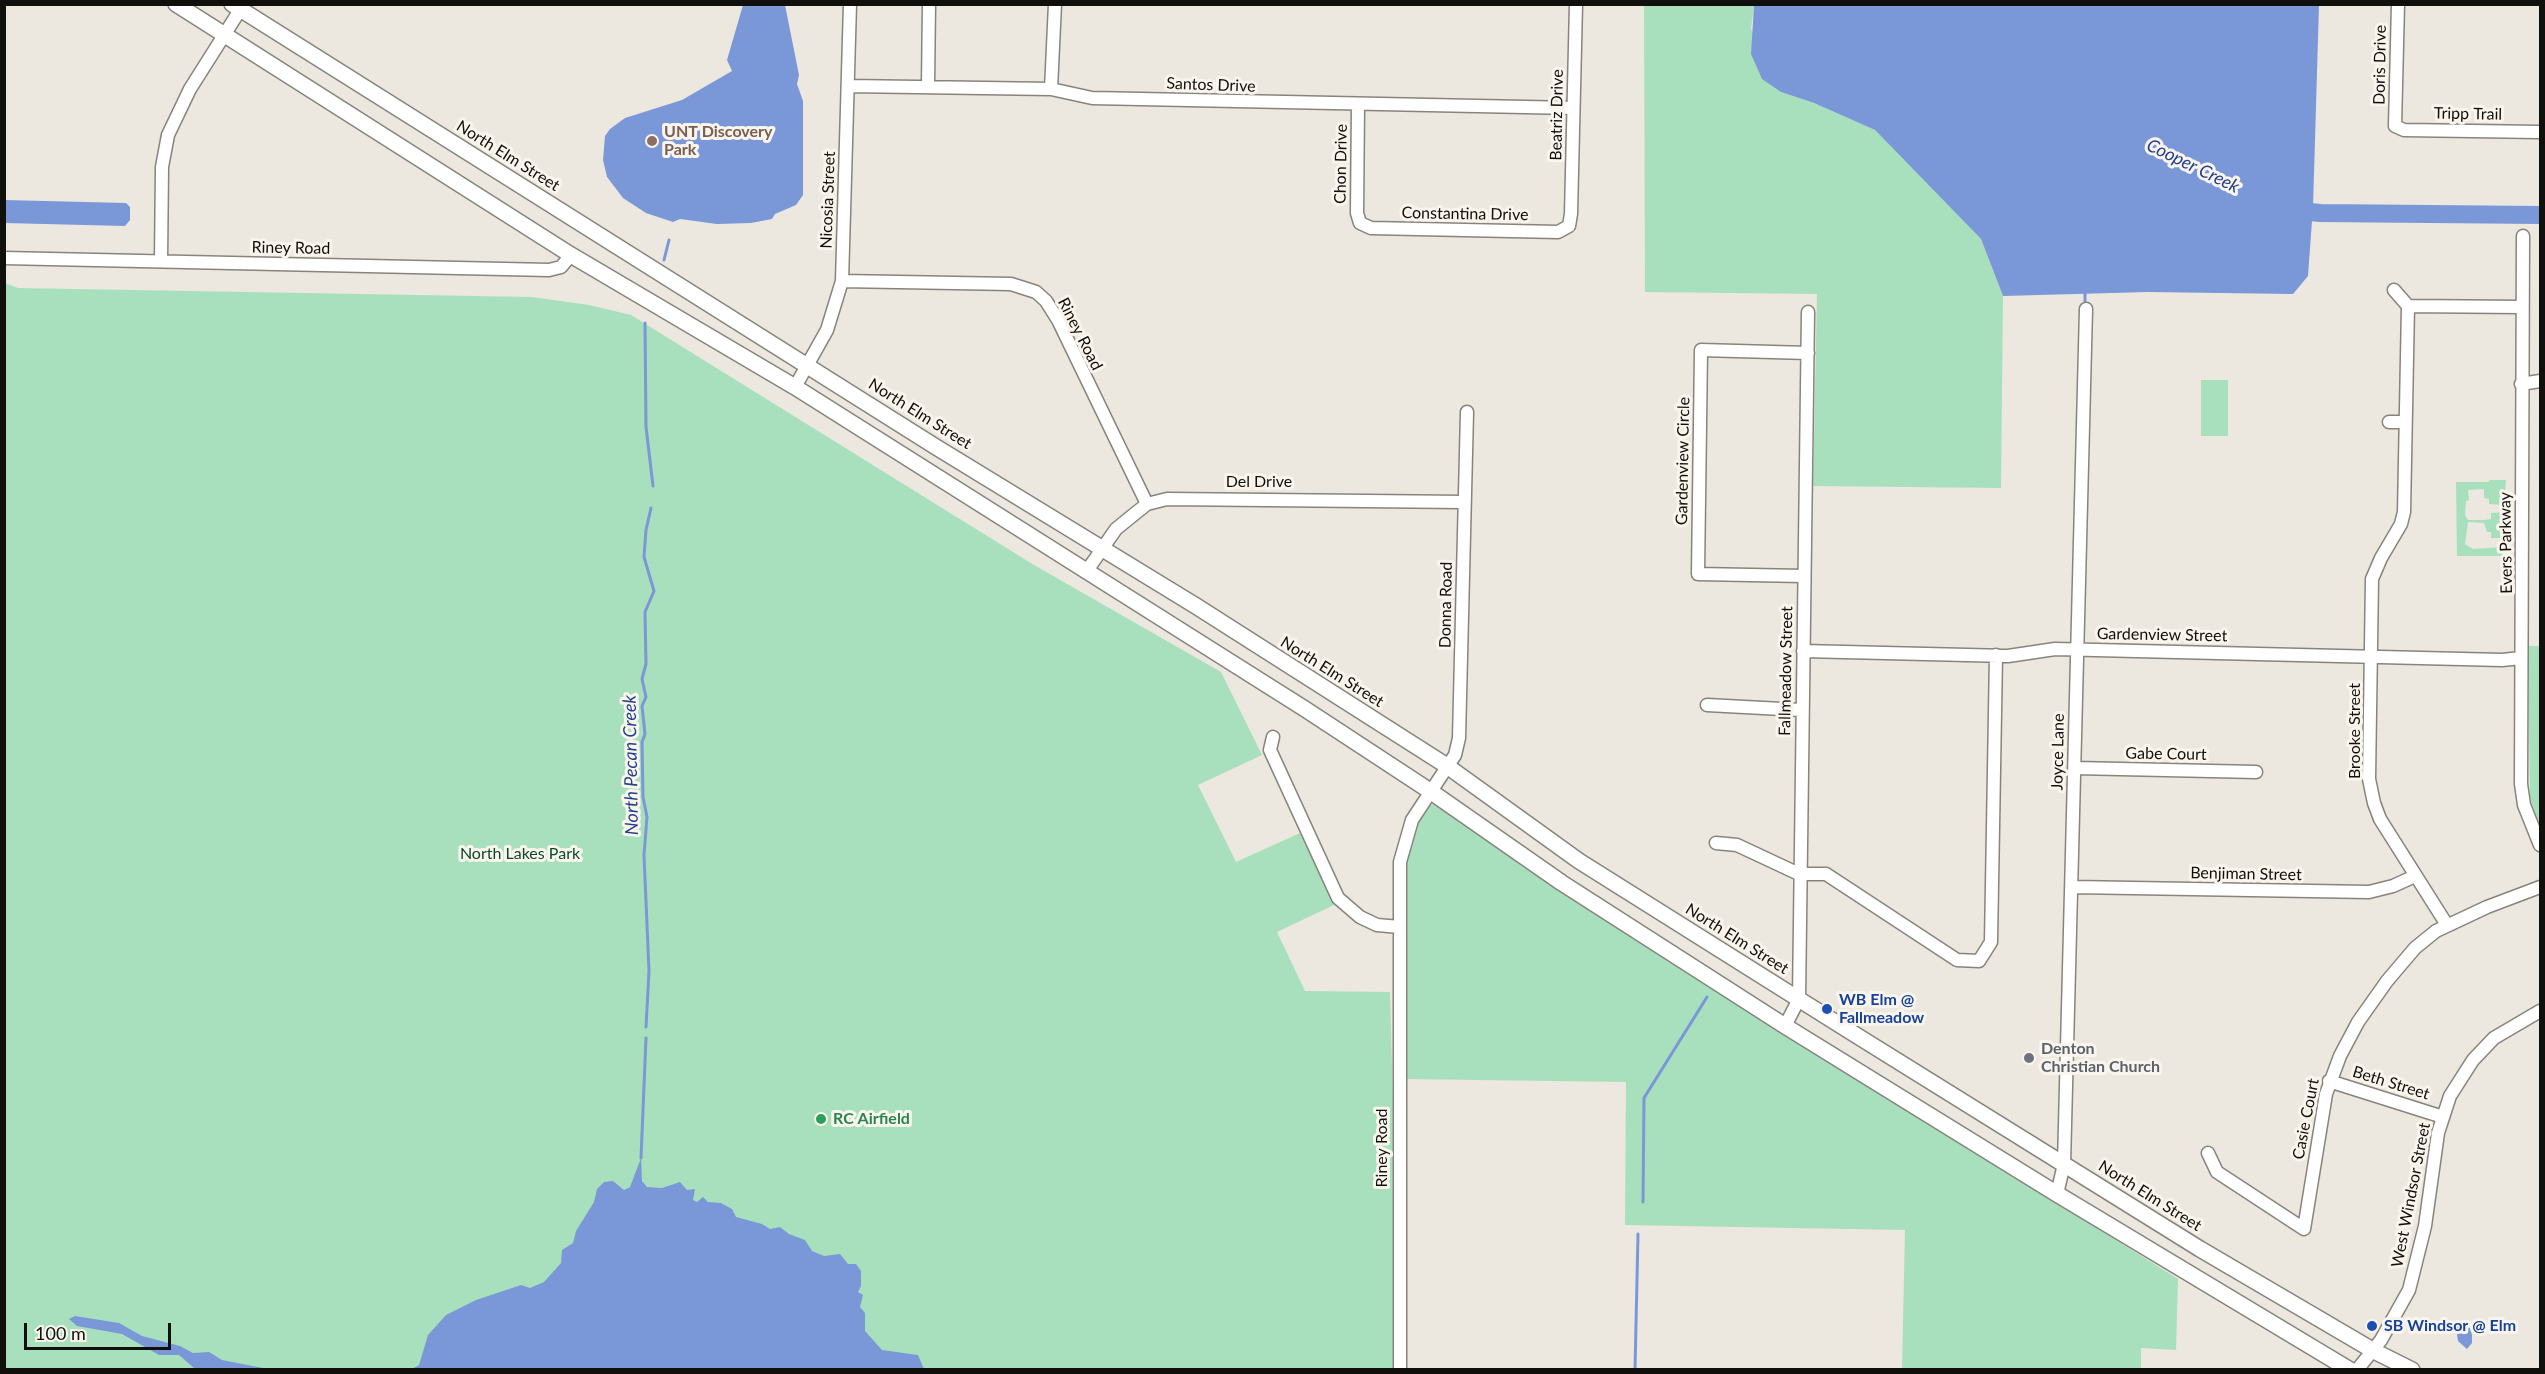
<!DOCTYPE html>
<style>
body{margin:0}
#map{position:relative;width:2545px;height:1374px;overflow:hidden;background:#ece7df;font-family:Lato,sans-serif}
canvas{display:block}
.frame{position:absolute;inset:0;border:6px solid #100f0c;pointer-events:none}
.scale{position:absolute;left:24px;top:1323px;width:147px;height:27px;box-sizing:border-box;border:3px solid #100f0c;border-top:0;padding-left:8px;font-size:18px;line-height:21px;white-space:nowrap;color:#100f0c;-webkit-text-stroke:4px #f9f5ec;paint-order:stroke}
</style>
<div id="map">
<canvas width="2545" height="1374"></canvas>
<div class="frame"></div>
<div class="scale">100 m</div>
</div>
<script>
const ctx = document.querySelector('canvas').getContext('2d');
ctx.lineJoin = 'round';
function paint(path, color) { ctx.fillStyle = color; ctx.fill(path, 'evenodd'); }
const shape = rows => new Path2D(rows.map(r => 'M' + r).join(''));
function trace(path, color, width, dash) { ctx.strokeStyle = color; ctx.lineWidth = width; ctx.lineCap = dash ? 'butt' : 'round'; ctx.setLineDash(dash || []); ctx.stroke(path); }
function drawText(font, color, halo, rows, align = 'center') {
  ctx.font = font + ' Lato,sans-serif'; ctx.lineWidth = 6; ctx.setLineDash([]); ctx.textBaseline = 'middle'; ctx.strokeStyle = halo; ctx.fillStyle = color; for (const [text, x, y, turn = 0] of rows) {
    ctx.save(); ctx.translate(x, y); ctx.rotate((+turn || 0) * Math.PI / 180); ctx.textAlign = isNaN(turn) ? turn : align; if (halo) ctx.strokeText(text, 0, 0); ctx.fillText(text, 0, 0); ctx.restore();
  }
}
paint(shape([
 [1644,5,1754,5,1751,29,1781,92,1814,103,1875,130,1981,239,2003,296,2001,488,1813,486,1817,294,1645,292],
 [5,283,18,288,532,297,589,305,631,315,1034,565,1221,672,1262,755,1198,785,1236,862,1300,833,1336,904,1277,932,1305,991,1390,992,1400,1369,5,1370],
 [2201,380,2228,380,2228,436,2201,436],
 [2490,480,2506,480,2504,505,2489,504,2489,499,2484,498,2484,489,2468,490,2469,500,2466,501,2465,515,2468,520,2484,520,2491,519,2491,513,2505,512,2504,538,2491,538,2491,532,2487,532,2484,523,2468,522,2465,544,2473,549,2504,547,2504,556,2457,556,2456,482,2488,482],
 [2528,646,2540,646,2540,827,2530,799],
 [1434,804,1620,928,2178,1279,2176,1350,2141,1348,2141,1369,1902,1369,1905,1230,1625,1225,1626,1082,1404,1079,1404,870,1412,831,1426,807]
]), '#a8e0bd');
paint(shape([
 [743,5,785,5,799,75,797,84,803,101,803,195,796,205,775,214,772,219,751,223,717,224,680,219,673,222,646,213,623,198,607,177,603,160,605,136,610,129,625,118,682,100,732,71,727,60],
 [1754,5,2319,5,2313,207,2308,276,2293,294,2148,292,2003,296,1981,239,1875,130,1814,103,1781,92,1762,79,1751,54],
 [4,200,126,203,130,207,130,220,125,226,5,223],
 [641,1158,642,1181,647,1187,662,1188,680,1182,687,1190,695,1189,693,1200,697,1202,703,1197,708,1202,721,1203,732,1209,736,1217,762,1224,770,1229,780,1227,789,1234,805,1240,812,1251,824,1256,840,1254,848,1264,856,1264,861,1271,861,1286,858,1292,863,1295,860,1307,865,1313,865,1331,882,1350,918,1355,924,1369,412,1369,419,1365,428,1335,446,1315,476,1300,521,1285,530,1288,544,1282,561,1263,562,1250,573,1243,576,1231,594,1202,597,1189,604,1182,613,1181,624,1190,630,1187],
 [75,1316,119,1323,142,1336,180,1346,193,1353,209,1352,222,1360,268,1369,195,1369,179,1355,159,1355,122,1334,77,1326,69,1319],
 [2463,1322,2470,1328,2472,1335,2472,1343,2467,1349,2458,1341,2456,1328,2458,1323]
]), '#7a98d7');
trace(shape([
 [664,260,669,240],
 [2085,291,2085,301],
 [645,323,646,427,653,486],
 [646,1027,649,971,644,855,647,817,643,797,642,742,645,734,642,706,646,697,642,679,646,664,645,612,654,591,644,557,646,530,651,508],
 [641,1158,646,1038],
 [1643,1202,1644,1098,1707,997],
 [1635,1370,1638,1234]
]), '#7a98d7', 3);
trace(shape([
 [2290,210,2320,213,2540,215]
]), '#7a98d7', 18);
const minor = shape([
 [2398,4,2395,126,2404,130,2540,132],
 [928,85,929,4],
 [849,86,1051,89,1092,98,1573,108],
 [1051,89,1055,4],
 [1358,105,1357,213,1360,223,1371,228,1558,232,1569,226,1571,214,1576,4],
 [2523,236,2521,784,2524,805,2540,845],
 [4,258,549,270,561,267,571,255],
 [161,261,162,167,168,135,190,89,240,10],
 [842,281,1011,284,1036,292,1046,301,1058,320,1147,504],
 [2394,290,2408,306,2404,512,2401,524,2381,558,2372,579,2369,779,2374,803,2380,819,2447,925],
 [2408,306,2522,307],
 [2521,384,2540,381],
 [795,387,827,330,842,281,850,4],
 [2389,422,2405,422],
 [1086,572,1116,529,1132,516,1147,504,1167,499,1464,502],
 [1804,576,1698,574,1701,350,1808,353],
 [1803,651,2008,656,2055,649,2502,660,2521,658],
 [1707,705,1801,710],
 [1273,737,1270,750,1338,898,1360,917,1377,925,1400,927],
 [2075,768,2256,772],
 [1716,843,1737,845,1799,874,1826,874,1957,960,1979,961,1991,942,1996,655],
 [2073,887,2369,892,2393,886,2415,876],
 [1785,1026,1799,999,1808,312],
 [2329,1081,2443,1117],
 [2208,1153,2217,1172,2304,1229,2326,1094,2340,1056,2358,1022,2387,981,2415,948,2436,931,2487,907,2540,887],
 [2057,1194,2064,1164,2086,309],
 [1400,1370,1400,862,1412,820,1455,755,1459,738,1467,412],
 [2357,1370,2381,1340,2409,1290,2425,1226,2438,1133,2450,1096,2473,1060,2494,1038,2540,1011]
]);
const major = shape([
 [176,4,571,255,795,387,1305,709,1430,791,1562,883,1785,1026,2057,1194,2350,1370],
 [232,4,936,447,1196,606,1447,766,1579,861,1851,1032,2200,1249,2374,1351,2412,1370]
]);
trace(minor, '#88847c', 15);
trace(major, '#88847c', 18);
trace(minor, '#fff', 12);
trace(major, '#fff', 15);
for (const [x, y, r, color] of [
 [652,141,6,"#8d6e63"],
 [1827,1009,6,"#1a4fb4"],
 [2029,1058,6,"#6b7280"],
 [821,1119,6,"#2e9e5b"],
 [2372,1326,6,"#1a4fb4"]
]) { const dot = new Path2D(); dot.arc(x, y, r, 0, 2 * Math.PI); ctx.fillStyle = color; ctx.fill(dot); trace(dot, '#f9f5ec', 2); }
drawText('16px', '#100f0c', '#f9f5ec', [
 ["Doris Drive",2380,65,-89],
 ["Santos Drive",1211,85,2],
 ["Tripp Trail",2468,114,1],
 ["Beatriz Drive",1557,115,-89],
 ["North Elm Street",508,156,32],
 ["Chon Drive",1341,164,-89],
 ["Nicosia Street",828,200,-88],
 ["Constantina Drive",1465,214,1],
 ["Riney Road",291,248,1],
 ["Riney Road",1080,334,63],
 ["North Elm Street",920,414,32],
 ["Gardenview Circle",1683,461,-89],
 ["Del Drive",1259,482],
 ["Evers Parkway",2506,543,-91],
 ["Donna Road",1446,605,-89],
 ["Gardenview Street",2162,635,1],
 ["Fallmeadow Street",1786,671,-89],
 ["North Elm Street",1332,672,32],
 ["Brooke Street",2355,731,-90],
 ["Joyce Lane",2058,752,-89],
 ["Gabe Court",2166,754,1],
 ["Benjiman Street",2246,874,1],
 ["North Elm Street",1737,939,32],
 ["Beth Street",2391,1083,17],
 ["Casie Court",2306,1119,-79],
 ["Riney Road",1382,1148,-90],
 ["West Windsor Street",2411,1195,-79],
 ["North Elm Street",2150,1196,32]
]);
drawText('bold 16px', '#785e54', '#f9f5ec', [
 ["UNT Discovery",664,132],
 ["Park",664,150]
], 'left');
drawText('16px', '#0c482b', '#f9f5ec', [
 ["North Lakes Park",520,854]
]);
drawText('bold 16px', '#164399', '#f9f5ec', [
 ["WB Elm @",1839,1000],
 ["Fallmeadow",1839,1018],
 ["SB Windsor @ Elm",2384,1326]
], 'left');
drawText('bold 16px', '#5b616d', '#f9f5ec', [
 ["Denton",2041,1049],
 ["Christian Church",2041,1067]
], 'left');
drawText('bold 16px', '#27864d', '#f9f5ec', [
 ["RC Airfield",833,1119]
], 'left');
drawText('italic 18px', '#22408b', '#f9f5ec', [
 ["Cooper Creek",2193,166,26],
 ["North Pecan Creek",631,765,-91]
]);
</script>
